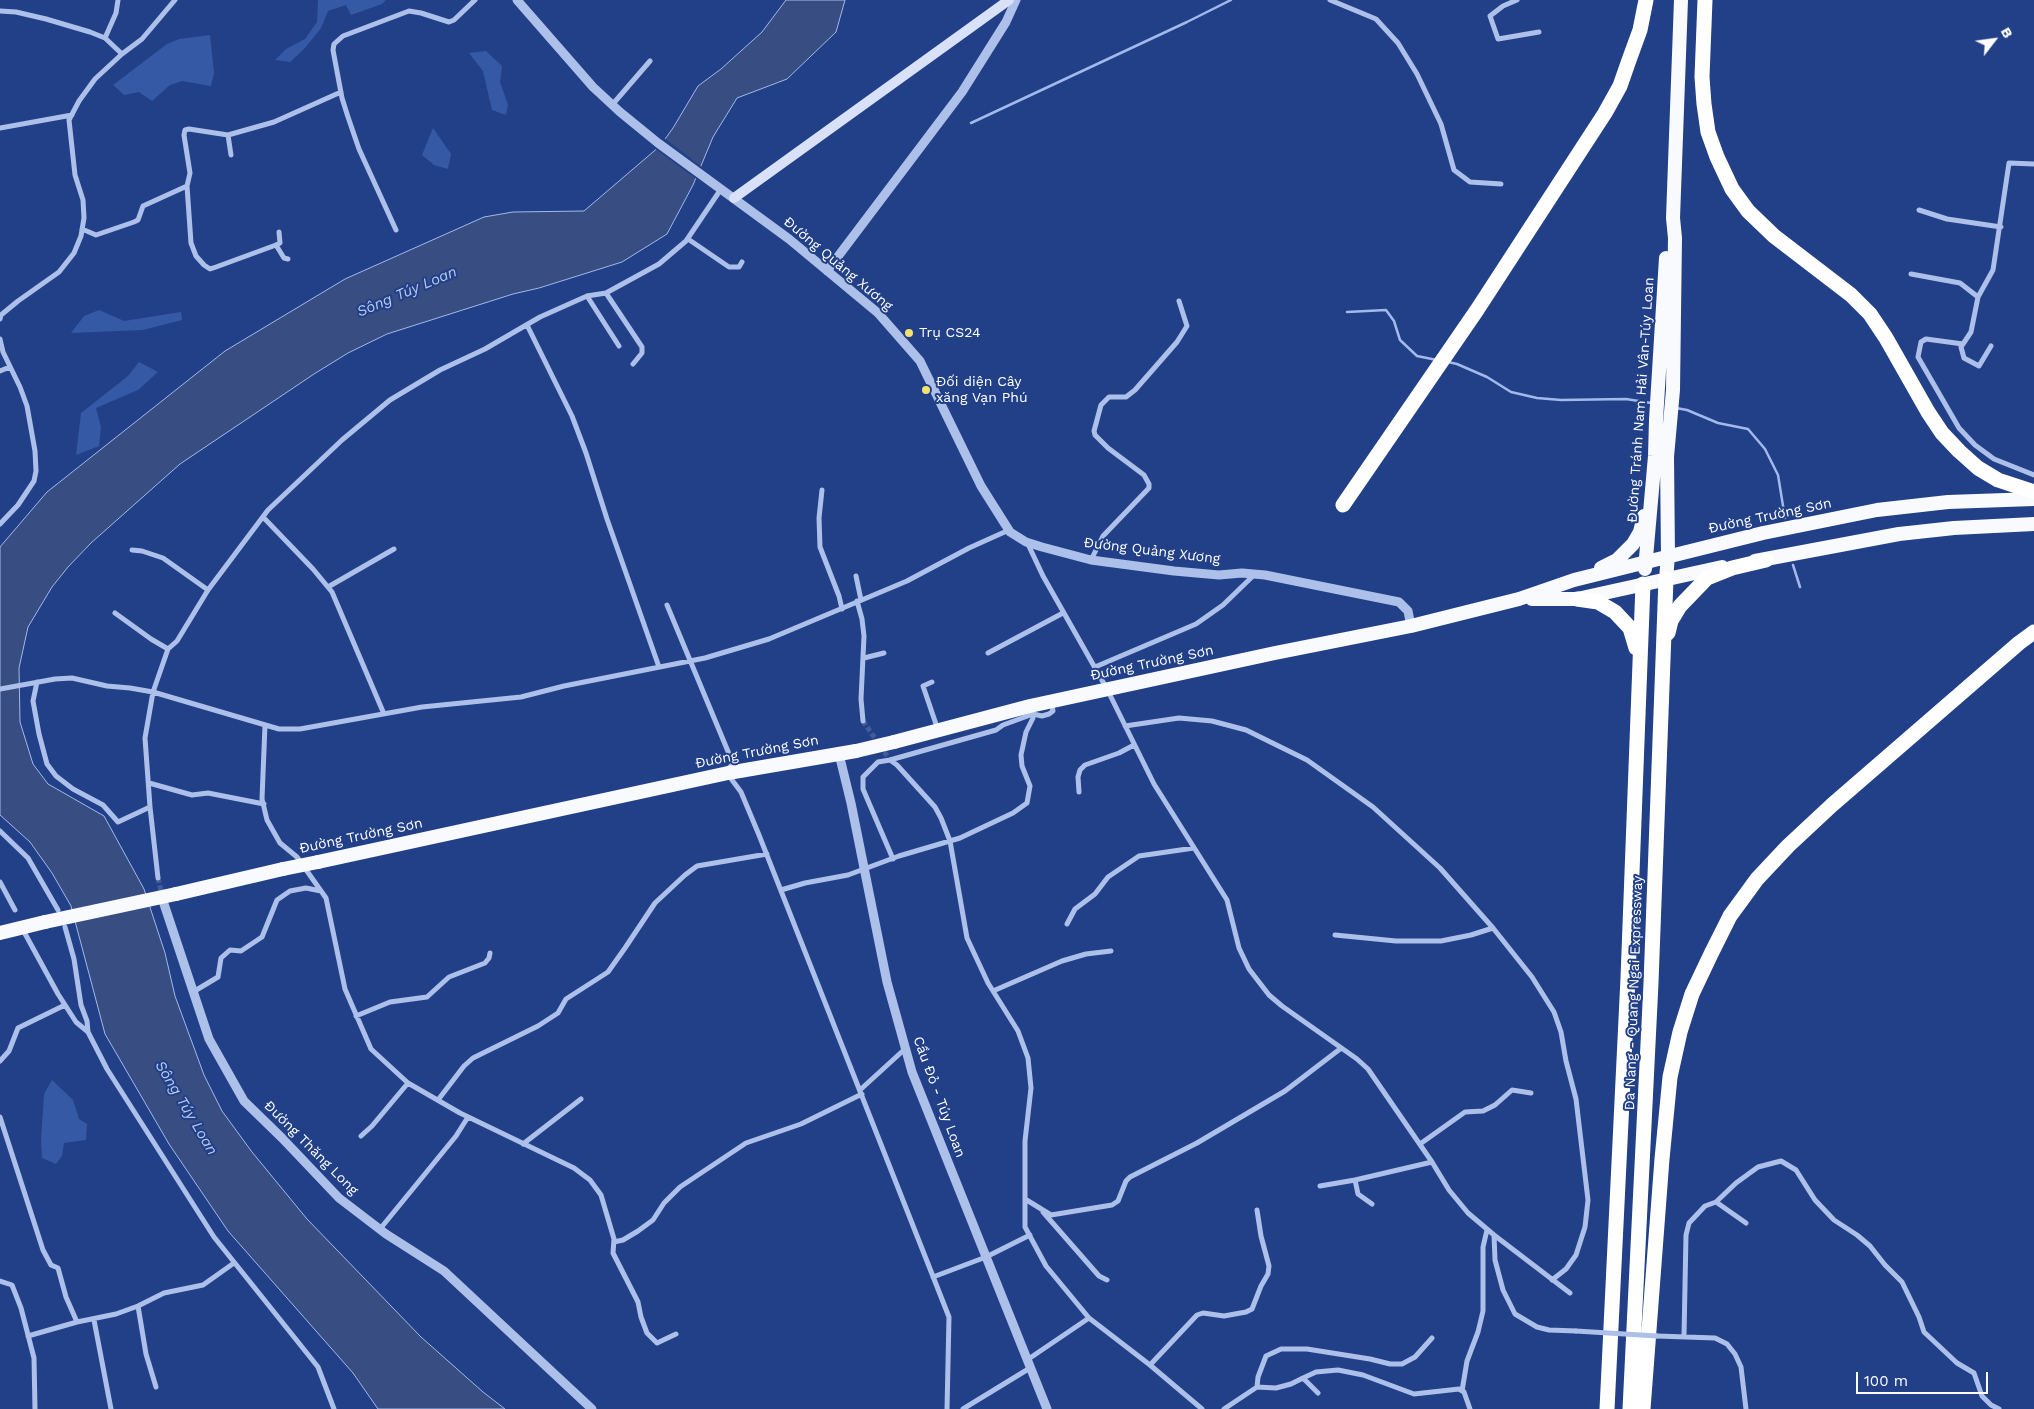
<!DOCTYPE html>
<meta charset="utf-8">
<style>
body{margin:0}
#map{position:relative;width:2034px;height:1409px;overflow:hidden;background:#224088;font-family:"Work Sans",sans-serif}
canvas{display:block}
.north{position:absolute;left:1969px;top:15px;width:50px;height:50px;-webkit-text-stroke:4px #224088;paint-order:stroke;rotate:60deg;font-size:14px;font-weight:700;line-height:20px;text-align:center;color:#fff}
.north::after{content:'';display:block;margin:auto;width:18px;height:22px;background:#fff;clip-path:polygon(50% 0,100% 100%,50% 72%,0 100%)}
.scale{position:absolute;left:1856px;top:1372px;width:132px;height:22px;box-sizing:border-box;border:2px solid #fff;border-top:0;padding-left:6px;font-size:15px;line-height:18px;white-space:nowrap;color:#fff;-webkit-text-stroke:4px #224088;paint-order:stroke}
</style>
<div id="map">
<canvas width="2034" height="1409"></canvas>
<div class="north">B</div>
<div class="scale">100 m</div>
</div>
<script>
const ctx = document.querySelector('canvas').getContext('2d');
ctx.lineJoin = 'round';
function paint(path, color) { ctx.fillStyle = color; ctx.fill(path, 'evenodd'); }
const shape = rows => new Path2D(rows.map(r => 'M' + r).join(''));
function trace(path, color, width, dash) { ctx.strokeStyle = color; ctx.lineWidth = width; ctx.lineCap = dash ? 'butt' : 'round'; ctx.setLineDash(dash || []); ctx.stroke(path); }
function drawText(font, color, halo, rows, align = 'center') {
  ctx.font = font + ' "Work Sans",sans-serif'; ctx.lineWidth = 4; ctx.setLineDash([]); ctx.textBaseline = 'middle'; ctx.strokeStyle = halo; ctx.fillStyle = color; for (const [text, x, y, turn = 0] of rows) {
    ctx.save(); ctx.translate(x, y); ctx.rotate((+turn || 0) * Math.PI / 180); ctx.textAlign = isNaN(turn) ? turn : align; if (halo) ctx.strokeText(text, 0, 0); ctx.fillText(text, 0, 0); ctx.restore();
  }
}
paint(shape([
 [318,0,386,0,382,4,351,15,346,5,328,11,321,28,305,48,290,62,275,60,286,49,305,39,317,22],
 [210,35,214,73,211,86,182,81,170,85,152,101,139,92,124,95,113,85,167,44,179,39],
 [486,51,502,66,500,82,508,105,506,115,492,110,483,71,469,53],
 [433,128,451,154,448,169,434,165,422,155],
 [99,310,124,321,181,312,182,320,143,330,71,333,84,316],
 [139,362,158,372,138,390,96,408,101,427,99,446,76,455,81,413,128,376],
 [52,1080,73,1100,79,1119,87,1124,86,1140,64,1143,62,1156,56,1164,42,1158,41,1140,44,1094]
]), '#3659a5');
const water = shape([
 [786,0,845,0,836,32,787,79,737,98,713,137,693,185,667,234,622,262,539,288,513,294,387,334,348,353,314,374,180,464,91,543,68,567,52,587,28,627,19,668,20,722,33,764,48,784,104,816,144,889,165,953,175,996,204,1075,222,1111,252,1152,307,1219,421,1337,483,1392,505,1409,378,1409,353,1373,228,1231,169,1144,105,1034,71,906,52,873,30,842,0,815,0,547,47,492,225,351,345,279,484,217,513,212,584,211,660,146,673,128,698,86,721,69,762,32,786,0]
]);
paint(water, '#384e83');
trace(water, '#a1b9eb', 1);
paint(shape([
 [663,137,703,168,698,180,654,148]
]), '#224088');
trace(shape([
 [971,123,1187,22,1231,0],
 [1347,312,1386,310,1394,321,1400,340,1417,356,1437,360],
 [1448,362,1457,364,1487,377,1511,392,1537,398,1561,400,1626,399,1651,403],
 [1676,408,1687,410,1718,423,1748,429,1765,449,1778,475,1785,518],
 [1793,565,1800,587]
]), '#a1b9eb', 2.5);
trace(shape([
 [863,721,890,760],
 [158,878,162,895]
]), '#435d9a', 5, [5, 2.5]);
trace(shape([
 [1330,0,1376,19,1398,43,1417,74,1441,124,1454,170,1470,182,1501,184],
 [1517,0,1503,6,1490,16,1498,39,1539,32],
 [0,11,16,12,46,19,90,32,105,38,122,54],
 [105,38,116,13,118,0],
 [612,105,650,61],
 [0,128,72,115],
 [228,135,231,155],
 [1919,210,1947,219,2001,227],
 [82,229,96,235,134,222,138,220,143,206,187,186],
 [396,230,359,149,348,117,342,98,333,50,334,44,343,36,409,11,421,13,449,22,454,20,475,0],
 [279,232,280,243,276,245,216,267,210,269,204,265,196,256,191,243,187,186,190,173,184,135,185,130,189,129,228,135,274,122,341,92],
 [688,239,729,267,739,267,742,262],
 [276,245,284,258,288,259],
 [1911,274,1960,283,1978,297],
 [606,293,642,347,642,353,633,364],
 [587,296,619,346],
 [0,319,1,315,18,301,59,272,74,253,81,236,84,218,83,200,75,175,69,120,79,101,95,79,122,54,142,39,175,0],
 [527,325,572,416,586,453,607,519,659,667],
 [0,339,3,352,20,387,27,406,35,451,36,471,34,481,18,505,0,524],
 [1963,344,1926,339,1921,342,1918,357,1959,428,1975,445,1994,459,2034,475],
 [1991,346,1979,366,1964,358,1961,347,1971,332,1978,297,1993,270,2009,163,2034,164],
 [0,371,10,367],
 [822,490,819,518,820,547,839,596,842,609],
 [263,517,313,569,332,592,384,714],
 [1027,542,1043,576,1107,689,1154,784,1227,900,1239,948,1249,969,1269,995,1282,1006,1357,1059,1368,1069,1432,1162,1449,1190,1468,1213,1494,1235,1570,1293],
 [132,550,142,551,163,558,208,590],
 [1091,560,1103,536,1149,488,1149,484,1144,475,1108,448,1095,435,1094,431,1101,405,1109,397,1126,397,1135,390,1177,342,1187,326,1179,301],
 [856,576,861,600],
 [328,587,394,549],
 [857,601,862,619,864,636,861,699,863,721],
 [667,605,732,761,733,764,728,769],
 [115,613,151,639,168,649],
 [988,653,1063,613],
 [864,658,884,653],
 [1095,667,1196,624,1223,605,1255,574],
 [37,682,33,701,39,734,47,764,56,776,73,789,103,805,118,822,150,807],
 [932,682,923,686,938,730],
 [0,689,55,679,72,678,107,686,130,688,153,692,279,729,300,729,422,707,521,697,564,686,705,658,769,639,907,581,969,548,1009,530],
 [265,725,262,799,267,820,280,843,297,857,326,898,345,989,371,1049,408,1083,460,1113,574,1168,590,1180,601,1195,614,1239,613,1253,638,1302,641,1317,647,1333,657,1343,676,1334],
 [1125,726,1179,718,1212,721,1246,730,1307,760,1373,807,1440,868,1493,928,1532,977,1554,1012,1561,1032,1566,1061,1576,1099,1588,1200,1585,1227,1576,1255,1566,1269,1552,1280],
 [890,760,996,730,1003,725,1033,714,1042,716,1049,714,1053,711,1051,701],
 [729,776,741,792,759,835,949,1317,947,1409],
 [149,783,192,795,208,793,264,804],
 [1079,792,1078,777,1080,770,1085,765,1119,753,1134,745],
 [0,831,28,858,58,910],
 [893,859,863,789,863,777,878,762,890,760,897,765,935,807,941,818,950,841,967,938,988,983,1018,1031,1028,1058,1031,1088,1025,1141,1025,1227,1046,1266,1089,1318,1150,1365,1202,1409],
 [158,878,150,807,145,738,153,692,168,649,177,641,208,590,268,510,342,440,390,400,440,370,485,349,540,317,587,296,606,293,659,264,686,241,721,189],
 [0,882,15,910],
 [781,890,805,883,848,875,899,856,960,838,1013,813,1027,803,1030,786,1022,766,1021,755,1026,732,1033,718,1033,714],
 [1067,924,1075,909,1095,894,1108,877,1139,856,1194,848],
 [65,927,74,959,81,1005,87,1021,88,1032],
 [23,930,58,994,76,1022,88,1032,107,1069,214,1237,318,1367,334,1409],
 [1335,935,1396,941,1441,941,1471,935,1493,928],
 [993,991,1062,961,1086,954,1111,951],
 [193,992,218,977,221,958,230,950,241,951,262,937,277,900,290,891,306,888,321,891],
 [356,1016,390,1002,427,997,449,977,485,963,489,958,490,953],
 [0,1061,9,1051,18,1028,65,1005],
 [860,1090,906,1048],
 [438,1100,464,1066,473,1058,538,1026,558,1013,566,999,608,972,625,948,655,903,685,875,697,866,767,854],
 [0,1117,43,1250,51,1265,58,1268,66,1297,77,1322],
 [361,1136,372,1126,408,1083],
 [523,1144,581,1099],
 [1420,1144,1465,1112,1483,1111,1495,1105,1512,1090,1531,1093],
 [1355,1180,1432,1162],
 [1320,1186,1355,1180,1358,1194,1372,1204],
 [1025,1199,1051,1215,1112,1205,1118,1201,1126,1181,1130,1177,1197,1143,1285,1091,1340,1049],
 [1716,1202,1736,1183,1758,1167,1781,1161,1796,1170,1815,1200,1834,1220,1857,1235,1870,1246,1885,1265,1902,1282,1919,1317,1924,1332,1957,1363,1974,1373,1982,1396,1991,1405,1999,1409],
 [1043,1212,1099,1276,1107,1280],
 [380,1229,456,1136,468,1117],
 [1494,1235,1495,1260,1503,1290,1515,1314,1537,1327,1549,1330,1576,1331],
 [614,1242,623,1240,638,1231,653,1220,664,1203,680,1187,746,1143,801,1124,862,1094],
 [933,1277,986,1257,1030,1235],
 [0,1281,12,1285,21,1308,34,1358,35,1409],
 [138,1306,146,1354,156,1387],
 [94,1320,111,1409],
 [28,1336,77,1322,116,1314,138,1306,164,1293,203,1285,234,1263],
 [1657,1336,1715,1338,1727,1344,1735,1354,1741,1367,1746,1409],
 [1684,1336,1686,1235,1689,1223,1705,1206,1716,1202,1746,1223],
 [1027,1360,1089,1318],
 [1150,1365,1197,1315,1203,1313,1224,1316,1246,1312,1252,1309,1261,1286,1268,1274,1269,1266,1261,1236,1257,1210],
 [1303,1378,1316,1372,1338,1370,1363,1375,1414,1394,1459,1389,1464,1392,1470,1409],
 [1257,1387,1258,1377,1266,1356,1281,1349,1307,1349,1370,1359,1390,1364,1402,1364,1415,1357,1432,1338],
 [1462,1391,1467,1361,1478,1332,1483,1311,1483,1247,1487,1230],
 [963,1409,1030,1368],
 [1224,1409,1257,1387,1276,1388,1291,1384,1303,1378,1318,1393]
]), '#adc0ea', 5);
trace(shape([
 [517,0,593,87,620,112,658,143,789,239,878,313,920,361,981,486,1010,532,1026,542,1042,547,1091,560,1174,571,1219,575,1242,573,1265,575,1399,602,1408,611,1411,626],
 [827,271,962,92,1006,22,1016,0],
 [839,754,851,803,887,982,912,1072,1047,1409],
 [164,904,209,1039,244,1101,282,1138,339,1198,386,1234,444,1271,592,1409]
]), '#adc0ea', 9);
trace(shape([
 [734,198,1009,0]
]), '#d8e1f8', 10);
trace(shape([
 [1755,561,1899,534,1954,528,2034,524],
 [1601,568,1617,560,1633,544,1640,532,1644,516],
 [1645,569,1655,456,1656,420,1666,258],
 [1666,579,1668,556,1667,457,1673,390,1675,238,1673,218,1681,0],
 [1532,599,1577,599,1722,567],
 [894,742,1030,706,1275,653,1411,626,1519,599,1574,580,1763,533,1877,510,1948,502,2034,499],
 [318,862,728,773,856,751],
 [176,894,283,869],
 [0,933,45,922]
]), '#f8fafe', 14);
trace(shape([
 [1705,0,1702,77,1704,104,1708,132,1717,157,1732,189,1748,211,1774,236,1851,295,1870,314,1886,338,1928,412,1942,433,1959,451,1978,468,1998,480,2034,492],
 [1343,505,1477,310,1605,113,1620,86,1628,63,1640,30,1646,0],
 [1577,599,1598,602,1615,612,1630,628,1636,648],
 [1668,633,1671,621,1680,606,1707,578,1732,568,1766,560],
 [1607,1409,1628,978,1643,584],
 [1630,1409,1651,983,1666,579],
 [1643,1409,1662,1159,1670,1077,1680,1032,1692,994,1711,954,1730,916,1757,879,1788,846,1832,805,2019,643,2034,632]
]), '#fff', 15);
trace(shape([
 [1576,1331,1657,1336]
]), '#adc0ea', 5);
trace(shape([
 [856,751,894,742],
 [283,869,318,862],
 [45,922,176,894]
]), '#f8fafe', 14);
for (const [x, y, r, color] of [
 [909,333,5,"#f5e170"],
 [926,390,5,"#f5e170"]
]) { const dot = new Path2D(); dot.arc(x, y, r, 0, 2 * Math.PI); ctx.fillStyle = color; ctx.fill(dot); trace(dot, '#224088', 2); }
drawText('14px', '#fff', '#224088', [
 ["Đường Quảng Xương",838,264,40],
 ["Đường Tránh Nam Hải Vân-Túy Loan",1641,400,-86],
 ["Đường Trường Sơn",1770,516,-12],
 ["Đường Quảng Xương",1152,551,7],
 ["Đường Trường Sơn",1152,663,-12],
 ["Đường Trường Sơn",757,752,-11],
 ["Đường Trường Sơn",361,836,-12],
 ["Da Nang - Quang Ngai Expressway",1634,993,-88],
 ["Cầu Đỏ - Túy Loan",939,1097,70],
 ["Đường Thăng Long",311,1148,45]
]);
drawText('14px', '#fff', '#224088', [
 ["Trụ CS24",919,333],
 ["Đối diện Cây",936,382],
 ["xăng Vạn Phú",936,398]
], 'left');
drawText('italic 15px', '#b9cbf1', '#224088', [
 ["Sông Túy Loan",407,292,-23],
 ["Sông Túy Loan",186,1108,59]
]);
</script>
